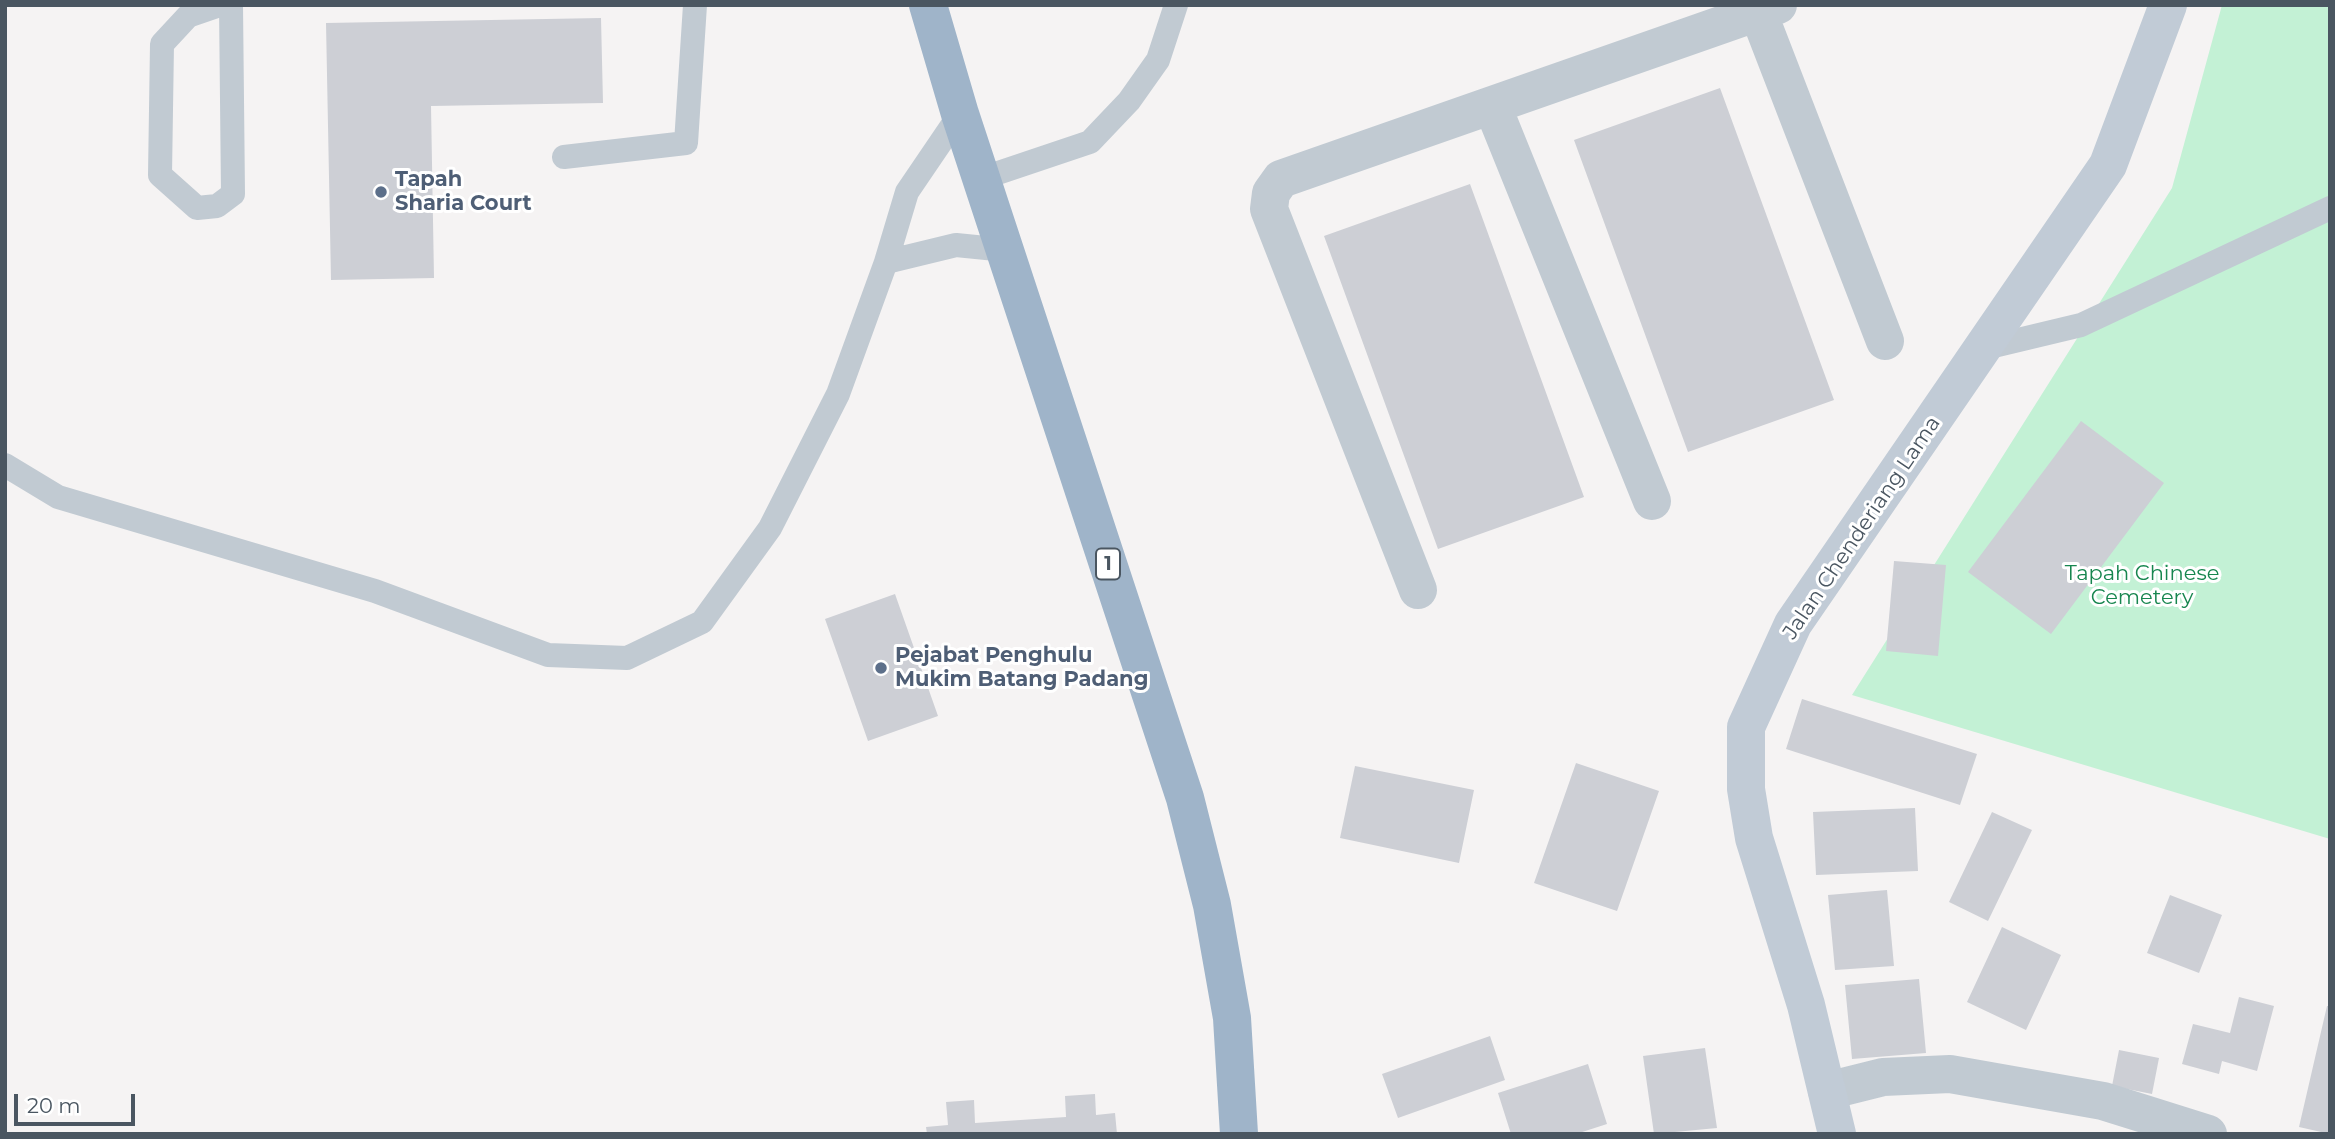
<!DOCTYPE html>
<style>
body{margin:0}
#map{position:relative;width:2335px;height:1139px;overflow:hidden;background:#f5f3f3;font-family:Montserrat,sans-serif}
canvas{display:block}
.frame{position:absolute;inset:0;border:7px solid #4a5661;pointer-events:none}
.scale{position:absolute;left:14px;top:1094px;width:121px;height:32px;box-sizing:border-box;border:4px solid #4a5661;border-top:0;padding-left:9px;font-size:21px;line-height:24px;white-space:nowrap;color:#4a5661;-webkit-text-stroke:5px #fff;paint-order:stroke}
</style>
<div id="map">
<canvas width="2335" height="1139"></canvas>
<div class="frame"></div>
<div class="scale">20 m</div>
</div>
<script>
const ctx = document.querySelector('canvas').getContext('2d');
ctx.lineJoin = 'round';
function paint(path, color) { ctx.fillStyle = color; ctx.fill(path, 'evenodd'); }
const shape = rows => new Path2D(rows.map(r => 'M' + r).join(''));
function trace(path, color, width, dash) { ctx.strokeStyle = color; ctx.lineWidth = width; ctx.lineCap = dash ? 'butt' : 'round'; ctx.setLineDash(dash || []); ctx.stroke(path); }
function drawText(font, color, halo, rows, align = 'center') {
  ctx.font = font + ' Montserrat,sans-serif'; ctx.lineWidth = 6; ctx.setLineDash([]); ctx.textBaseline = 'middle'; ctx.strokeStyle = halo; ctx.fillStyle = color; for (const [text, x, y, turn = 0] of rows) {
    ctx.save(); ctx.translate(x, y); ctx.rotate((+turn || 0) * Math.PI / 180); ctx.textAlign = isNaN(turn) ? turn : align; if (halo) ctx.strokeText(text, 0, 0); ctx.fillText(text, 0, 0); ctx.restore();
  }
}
paint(shape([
 [2222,5,2330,5,2330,839,1852,695,2172,188]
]), '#c3f1d5');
paint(shape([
 [601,18,603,103,431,106,434,278,331,280,326,23],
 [1720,88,1834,400,1688,452,1574,140],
 [1470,184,1584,497,1438,549,1324,236],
 [2081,421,2164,483,2051,634,1968,572],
 [1894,561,1946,565,1938,656,1886,651],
 [895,594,938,716,868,741,825,619],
 [1802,699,1977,754,1960,805,1786,749],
 [1576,763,1659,791,1617,911,1534,883],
 [1355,766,1474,790,1459,863,1340,838],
 [1915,808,1918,871,1816,875,1813,812],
 [1992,812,2032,830,1988,921,1949,902],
 [1887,890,1894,966,1835,970,1828,895],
 [2170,895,2222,915,2199,973,2147,953],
 [2002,927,2061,955,2026,1030,1967,1002],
 [1919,979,1926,1053,1852,1059,1845,985],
 [2239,997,2274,1006,2257,1071,2222,1061,2219,1074,2182,1064,2193,1024,2230,1033],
 [2327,1006,2330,1006,2330,1134,2299,1127],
 [1490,1036,1505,1080,1398,1118,1382,1074],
 [1705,1048,1717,1128,1654,1134,1643,1056],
 [2119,1050,2159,1058,2152,1094,2112,1086],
 [1588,1064,1607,1124,1576,1134,1511,1134,1498,1093],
 [1095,1094,1096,1115,1115,1113,1117,1134,927,1134,926,1127,948,1125,946,1102,974,1100,975,1123,1066,1117,1065,1096]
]), '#cdcfd5');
trace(shape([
 [220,5,188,16,162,44,160,175,197,208,217,206,233,194,231,5],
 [960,114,907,192,886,262,956,245,1006,250],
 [564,157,686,143,695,5],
 [983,178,1090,142,1129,101,1158,60,1176,5],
 [1985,348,2081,325,2330,208],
 [5,465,58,497,375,591,548,655,627,658,702,622,770,528,838,394,886,262]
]), '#c1cad2', 24);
trace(shape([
 [1758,12,1885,341],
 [1492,105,1652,501],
 [1418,590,1269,209,1271,193,1281,179,1778,5],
 [1827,1091,1883,1077,1950,1074,2103,1101,2208,1134]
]), '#c1cad2', 38);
trace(shape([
 [1837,1134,1806,1005,1754,838,1746,789,1746,727,1793,624,2108,165,2168,5]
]), '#c1cbd6', 38);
trace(shape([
 [928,5,960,114,1185,798,1212,905,1232,1018,1239,1134]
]), '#9fb4c9', 38);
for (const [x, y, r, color] of [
 [381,192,7,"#5c6f8a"],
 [881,668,7,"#5c6f8a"]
]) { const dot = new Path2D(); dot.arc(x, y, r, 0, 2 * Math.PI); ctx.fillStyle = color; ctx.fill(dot); trace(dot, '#fff', 2.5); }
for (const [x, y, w] of [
 [1108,564,24]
]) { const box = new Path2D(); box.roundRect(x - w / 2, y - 15.5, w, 31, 5); ctx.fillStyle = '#fff'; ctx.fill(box); trace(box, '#4a5661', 2); }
drawText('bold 19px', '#4a5661', null, [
 ["1",1108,564]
]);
drawText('bold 21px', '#4e5e75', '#fff', [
 ["Tapah",395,180],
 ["Sharia Court",395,204],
 ["Pejabat Penghulu",895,656],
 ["Mukim Batang Padang",895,680]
], 'left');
drawText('21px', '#4a5661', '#fff', [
 ["Jalan Chenderiang Lama",1862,528,-56]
]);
drawText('21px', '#17864f', '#fff', [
 ["Tapah Chinese",2142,574],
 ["Cemetery",2142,598]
]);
</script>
